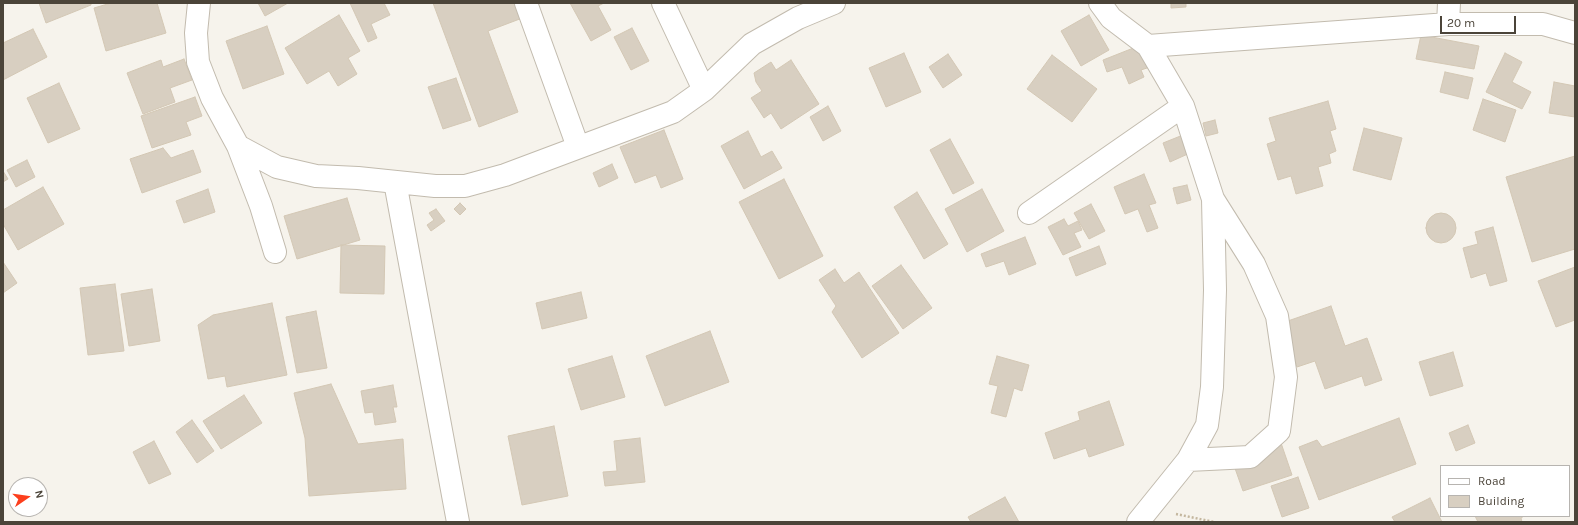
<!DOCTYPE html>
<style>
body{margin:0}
#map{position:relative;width:1578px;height:525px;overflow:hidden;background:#f6f3ec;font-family:Karla,sans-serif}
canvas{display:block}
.frame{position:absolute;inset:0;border:4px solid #4b4439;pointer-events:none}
.legend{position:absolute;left:1440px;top:465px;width:130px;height:52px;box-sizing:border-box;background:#fff;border:1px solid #b7b4b0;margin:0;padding:5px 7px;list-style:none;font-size:12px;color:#4b4439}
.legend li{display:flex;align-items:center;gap:8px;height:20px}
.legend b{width:20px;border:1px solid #b7b4b0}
.north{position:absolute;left:8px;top:477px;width:40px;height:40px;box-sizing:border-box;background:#fff;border:1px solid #b7b4b0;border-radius:50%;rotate:77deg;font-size:11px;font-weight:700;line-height:16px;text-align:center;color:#4b4439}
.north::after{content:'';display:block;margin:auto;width:14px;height:18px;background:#fc3f1d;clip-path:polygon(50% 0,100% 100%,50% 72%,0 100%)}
.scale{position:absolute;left:1440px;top:16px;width:76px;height:18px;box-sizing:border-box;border:2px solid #4b4439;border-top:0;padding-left:5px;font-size:12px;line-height:14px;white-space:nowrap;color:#4b4439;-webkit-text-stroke:3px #fff;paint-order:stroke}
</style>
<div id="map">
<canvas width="1578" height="525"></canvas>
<div class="frame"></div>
<ul class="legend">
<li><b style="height:5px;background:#fff"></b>Road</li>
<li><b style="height:11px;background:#d8cfc1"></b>Building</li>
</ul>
<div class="north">N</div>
<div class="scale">20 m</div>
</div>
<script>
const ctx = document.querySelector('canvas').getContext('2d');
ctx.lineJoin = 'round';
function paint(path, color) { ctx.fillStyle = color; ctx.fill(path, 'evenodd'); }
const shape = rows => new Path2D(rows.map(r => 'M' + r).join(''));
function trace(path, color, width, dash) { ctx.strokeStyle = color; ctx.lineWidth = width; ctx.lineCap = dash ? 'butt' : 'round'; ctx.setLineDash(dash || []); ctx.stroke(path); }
const building = shape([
 [39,3,91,3,91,5,46,23,39,3],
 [111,3,157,3,166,33,106,51,94,8,111,3],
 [258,3,288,3,265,16,258,3],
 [350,3,384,3,390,15,371,24,377,38,368,42,350,3],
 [433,3,520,3,525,17,488,31,518,112,479,127,433,3],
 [570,3,604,3,598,6,611,30,591,41,570,3],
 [1171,3,1186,3,1186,7,1171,8,1171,3],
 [339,15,360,51,348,58,357,74,338,86,329,71,307,84,285,48,339,15],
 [1089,15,1109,50,1081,66,1061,31,1089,15],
 [267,26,284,74,243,89,226,41,267,26],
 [632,28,649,61,631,70,614,37,632,28],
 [33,29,47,57,3,80,3,43,33,29],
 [1421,35,1479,46,1474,69,1416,59,1421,35],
 [1141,45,1150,67,1141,70,1144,77,1129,84,1122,67,1107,72,1103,60,1141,45],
 [904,53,921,92,886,107,869,68,904,53],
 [1505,53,1522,62,1512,82,1531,92,1522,109,1486,92,1505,53],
 [948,54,962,75,943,88,929,67,948,54],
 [1052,55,1097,89,1072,122,1027,89,1052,55],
 [184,59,192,80,170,88,175,102,143,114,127,73,161,60,163,67,184,59],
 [791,60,819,104,781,129,771,113,764,118,751,98,762,91,756,82,754,73,771,62,776,70,791,60],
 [1445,72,1473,78,1468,99,1440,92,1445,72],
 [456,78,471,120,443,129,428,87,456,78],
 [1554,82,1575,86,1575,117,1549,113,1554,82],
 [59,83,80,129,48,143,27,98,59,83],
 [195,97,202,116,186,122,191,135,152,148,141,116,195,97],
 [1483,99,1516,110,1505,142,1473,130,1483,99],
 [1328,101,1336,129,1330,131,1336,151,1329,154,1331,163,1318,167,1323,186,1296,194,1291,176,1278,180,1267,144,1276,141,1269,118,1328,101],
 [828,106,841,131,823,141,810,117,828,106],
 [1215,120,1218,133,1206,136,1203,123,1215,120],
 [1364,128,1402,138,1391,180,1353,170,1364,128],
 [664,130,683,179,661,188,656,175,635,183,620,147,664,130],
 [748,131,761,157,772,151,782,168,744,189,721,146,748,131],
 [1183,135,1190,153,1170,162,1163,143,1183,135],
 [950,139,974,183,953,194,930,150,950,139],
 [163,148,171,158,193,150,201,172,142,193,130,159,163,148],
 [1575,156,1575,249,1532,262,1506,177,1575,156],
 [27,160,35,177,16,187,7,170,27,160],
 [612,164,618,178,599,187,593,173,612,164],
 [3,171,8,179,3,182,3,171],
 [1144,174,1156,203,1149,205,1158,228,1147,232,1138,209,1125,214,1114,187,1144,174],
 [784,179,823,256,779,279,739,202,784,179],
 [1187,185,1191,200,1177,204,1173,188,1187,185],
 [43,187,64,224,18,250,3,224,3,210,43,187],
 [208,189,215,212,184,223,176,201,208,189],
 [982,189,1004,231,967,252,945,209,982,189],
 [917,192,948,244,924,259,894,207,917,192],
 [347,198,360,240,297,259,284,216,347,198],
 [460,203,466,209,460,215,454,209,460,203],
 [1091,204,1105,231,1089,239,1074,213,1091,204],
 [436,209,445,221,431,231,427,225,434,220,429,213,436,209],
 '1426 228a15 15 0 1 1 30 0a15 15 0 1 1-30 0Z',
 [1064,219,1068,226,1078,221,1082,230,1074,233,1081,247,1063,255,1048,227,1064,219],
 [1493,227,1507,281,1490,286,1486,273,1471,278,1463,248,1478,244,1475,232,1493,227],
 [1025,237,1036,264,1009,275,1004,261,986,267,981,254,1025,237],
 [341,245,385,246,384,294,340,293,341,245],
 [1099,246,1106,264,1076,276,1069,258,1099,246],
 [3,262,17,283,3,293,3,262],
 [901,265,932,308,903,329,872,286,901,265],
 [1575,267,1575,320,1556,327,1538,281,1575,267],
 [835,269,844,283,859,272,899,333,862,358,832,312,836,306,819,280,835,269],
 [115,284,124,351,88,355,80,288,115,284],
 [152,289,160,341,129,346,121,294,152,289],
 [581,292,587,318,542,329,536,303,581,292],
 [272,303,287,375,227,387,225,376,208,379,198,325,213,315,272,303],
 [1331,306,1345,346,1367,338,1382,380,1365,386,1362,376,1325,389,1315,361,1297,367,1282,323,1331,306],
 [316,311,327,368,297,373,286,317,316,311],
 [710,331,729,382,665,406,646,356,710,331],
 [1453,352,1463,386,1430,396,1419,362,1453,352],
 [612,356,625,397,581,410,568,369,612,356],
 [997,356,1029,365,1022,391,1014,388,1006,417,991,413,998,386,989,384,997,356],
 [331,384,358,444,403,439,406,489,309,496,305,438,294,393,331,384],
 [393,385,397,407,393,407,396,422,375,425,373,412,365,413,361,391,393,385],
 [244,395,262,423,221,449,203,421,244,395],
 [1109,401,1124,445,1089,457,1086,448,1054,459,1045,433,1080,420,1078,412,1109,401],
 [1399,418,1416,464,1319,500,1299,447,1317,440,1322,447,1399,418],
 [192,420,214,451,197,463,176,432,192,420],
 [1468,425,1475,443,1456,451,1449,433,1468,425],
 [554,426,568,496,522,505,508,436,554,426],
 [640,438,645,482,605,486,603,472,617,471,614,441,640,438],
 [1280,440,1292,475,1243,491,1231,457,1280,440],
 [154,441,171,474,149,484,133,452,154,441],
 [1298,477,1309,508,1282,517,1271,486,1298,477],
 [1005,497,1019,522,971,522,968,517,1005,497],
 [1430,498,1442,522,1395,522,1392,517,1430,498],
 [1475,516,1524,516,1521,518,1522,522,1478,522,1475,516]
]);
paint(building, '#d8cfc1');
trace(building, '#d3c7b4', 1);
const minor = shape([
 [199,3,196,33,198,62,212,98,238,146,261,206,275,252],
 [526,3,578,147],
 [663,3,704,90],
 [1100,3,1111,18,1148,46,1448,24,1543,24,1575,33],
 [1448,24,1449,3],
 [238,146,277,167,316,176,358,178,435,186,465,186,505,175,673,112,704,90,752,44,798,18,834,3],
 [395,182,458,522],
 [1029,213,1183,106],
 [1188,460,1250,457,1279,431,1286,377,1277,316,1254,264,1213,199],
 [1138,522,1188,460,1207,425,1212,387,1215,290,1213,199,1183,106,1148,46]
]);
trace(minor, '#c2bbae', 24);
trace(shape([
 [1176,514,1214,522]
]), '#c4b79f', 2.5, [2, 2]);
trace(minor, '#fff', 22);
</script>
